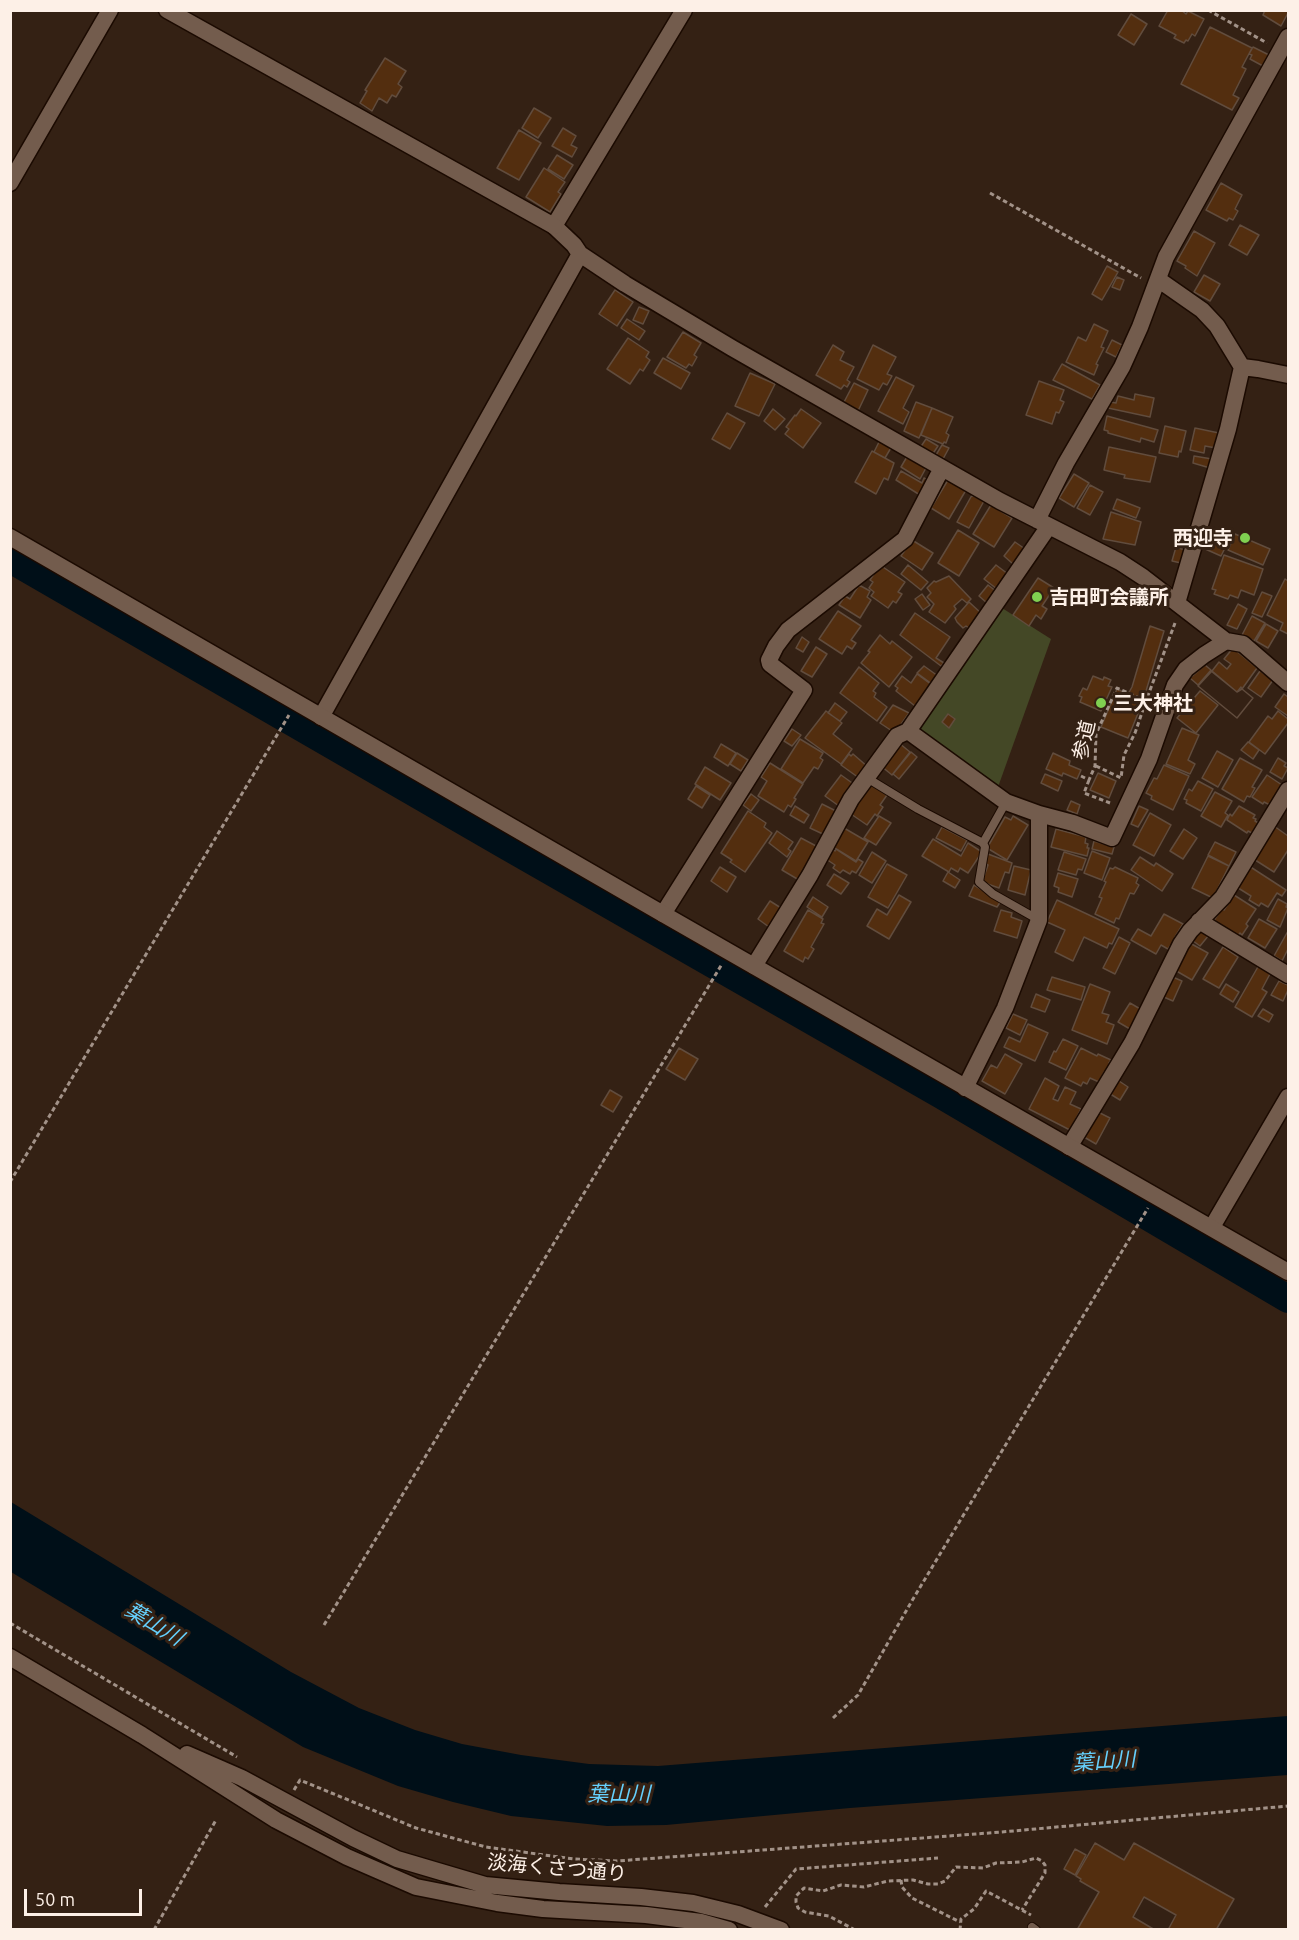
<!DOCTYPE html>
<meta charset="utf-8">
<style>
body{margin:0}
#map{position:relative;width:1299px;height:1940px;overflow:hidden;background:#342114;font-family:Ubuntu,sans-serif}
canvas{display:block}
.frame{position:absolute;inset:0;border:12px solid #fdf0e7;pointer-events:none}
.scale{position:absolute;left:24px;top:1889px;width:118px;height:27px;box-sizing:border-box;border:3px solid #fdf0e7;border-top:0;padding-left:8px;font-size:18px;line-height:21px;white-space:nowrap;color:#fdf0e7;-webkit-text-stroke:4px #342114;paint-order:stroke}
</style>
<div id="map">
<canvas width="1299" height="1940"></canvas>
<div class="frame"></div>
<div class="scale">50 m</div>
</div>
<script>
const ctx = document.querySelector('canvas').getContext('2d');
ctx.lineJoin = 'round';
function paint(path, color) { ctx.fillStyle = color; ctx.fill(path, 'evenodd'); }
const shape = rows => new Path2D(rows.map(r => 'M' + r).join(''));
function trace(path, color, width, dash) { ctx.strokeStyle = color; ctx.lineWidth = width; ctx.lineCap = dash ? 'butt' : 'round'; ctx.setLineDash(dash || []); ctx.stroke(path); }
function drawText(font, color, halo, rows, align = 'center') {
  ctx.font = font + ' Ubuntu,"Noto Sans JP",sans-serif'; ctx.lineWidth = 6; ctx.setLineDash([]); ctx.textBaseline = 'middle'; ctx.strokeStyle = halo; ctx.fillStyle = color; for (const [text, x, y, turn = 0] of rows) {
    ctx.save(); ctx.translate(x, y); ctx.rotate((+turn || 0) * Math.PI / 180); ctx.textAlign = isNaN(turn) ? turn : align; if (halo) ctx.strokeText(text, 0, 0); ctx.fillText(text, 0, 0); ctx.restore();
  }
}
paint(shape([
 [1002,608,1051,639,998,787,915,729]
]), '#444826');
paint(shape([
 [11,1502,291,1672,359,1708,415,1730,462,1744,521,1755,589,1764,658,1766,1288,1716,1288,1775,850,1808,666,1825,607,1826,511,1816,453,1802,398,1786,303,1747,11,1572]
]), '#000f18');
trace(shape([
 [10,559,503,844,940,1094,1288,1299]
]), '#000f18', 28);
const building = shape([
 [1168,10,1181,10,1186,14,1188,11,1204,19,1195,36,1192,34,1188,41,1186,40,1184,43,1174,38,1176,35,1159,26,1168,10],
 [1265,10,1288,10,1288,13,1281,26,1263,15,1265,10],
 [1131,14,1147,24,1134,45,1118,35,1131,14],
 [1210,27,1252,48,1242,67,1246,69,1233,95,1239,98,1232,110,1181,84,1210,27],
 [1253,47,1269,55,1263,66,1250,59,1252,55,1249,54,1253,47],
 [385,58,406,71,398,84,402,87,396,97,392,95,387,103,379,98,372,111,360,103,367,91,365,90,385,58],
 [534,108,551,118,538,138,522,128,534,108],
 [563,128,576,136,571,145,577,148,572,157,552,146,563,128],
 [519,130,541,143,519,180,497,168,519,130],
 [557,155,573,165,564,179,548,169,557,155],
 [544,168,565,182,558,192,561,194,550,212,526,197,544,168],
 [1221,183,1242,195,1235,209,1238,211,1233,220,1229,218,1227,221,1206,210,1221,183],
 [1240,225,1259,235,1247,255,1229,245,1240,225],
 [1194,231,1215,243,1197,276,1185,268,1186,266,1177,261,1194,231],
 [1107,266,1118,272,1102,300,1092,294,1107,266],
 [1204,275,1220,284,1210,301,1194,292,1204,275],
 [1117,277,1124,280,1120,290,1112,287,1117,277],
 [615,290,633,302,617,326,599,314,615,290],
 [639,307,649,311,643,324,633,320,639,307],
 [627,319,645,331,639,340,621,328,627,319],
 [1094,324,1108,331,1101,347,1104,348,1096,364,1098,365,1094,375,1066,362,1078,337,1086,341,1094,324],
 [683,332,701,343,694,355,697,357,692,366,689,364,686,368,667,357,683,332],
 [628,338,649,352,646,357,650,360,643,371,640,369,630,384,607,369,628,338],
 [1112,340,1122,345,1116,357,1106,352,1112,340],
 [833,345,844,352,840,360,854,367,847,380,850,382,847,387,844,385,841,389,816,375,833,345],
 [873,345,896,357,887,374,892,376,887,385,883,383,879,390,857,379,873,345],
 [663,358,690,373,681,389,654,373,663,358],
 [1062,364,1100,385,1092,399,1053,380,1062,364],
 [750,373,775,384,759,416,735,406,750,373],
 [896,377,914,386,903,408,909,412,903,424,878,411,896,377],
 [1039,381,1064,390,1060,400,1064,402,1059,413,1056,412,1052,424,1026,415,1039,381],
 [854,383,868,390,858,411,843,404,854,383],
 [1135,394,1154,398,1150,417,1108,408,1110,402,1116,403,1118,396,1134,400,1135,394],
 [916,402,932,408,919,438,904,431,916,402],
 [932,408,953,417,946,433,949,435,946,443,944,442,943,444,921,435,932,408],
 [773,409,785,419,775,430,764,421,773,409],
 [801,409,821,423,803,448,785,434,789,429,786,427,795,415,796,416,801,409],
 [727,413,745,423,730,449,712,439,727,413],
 [1107,416,1158,430,1154,442,1141,438,1140,442,1108,433,1108,431,1104,430,1107,416],
 [1165,426,1186,431,1181,452,1179,451,1178,457,1159,453,1165,426],
 [1195,428,1219,433,1216,448,1205,446,1204,453,1190,450,1195,428],
 [926,439,938,446,932,455,920,448,926,439],
 [880,440,892,446,885,458,874,452,880,440],
 [942,445,949,448,943,459,936,455,942,445],
 [1109,447,1156,457,1150,482,1124,478,1125,475,1104,470,1109,447],
 [872,451,894,463,888,480,884,478,876,494,855,482,872,451],
 [908,455,927,466,920,479,901,467,908,455],
 [1194,456,1212,459,1210,468,1193,463,1194,456],
 [901,471,922,483,924,478,929,481,920,495,896,480,901,471],
 [1074,474,1089,483,1074,507,1059,498,1074,474],
 [948,480,966,490,949,519,931,508,948,480],
 [1090,485,1103,492,1090,515,1077,508,1090,485],
 [972,495,984,501,969,528,957,522,972,495],
 [1117,499,1140,508,1136,518,1113,509,1117,499],
 [991,505,1012,518,994,547,973,534,991,505],
 [1111,512,1141,522,1135,545,1103,539,1111,512],
 [958,530,979,543,959,576,938,563,958,530],
 [1235,534,1270,549,1263,565,1228,550,1235,534],
 [1209,536,1227,544,1221,556,1203,548,1209,536],
 [912,540,933,553,922,570,901,556,912,540],
 [1015,542,1025,549,1013,564,1004,556,1015,542],
 [1176,547,1185,550,1181,563,1172,561,1176,547],
 [1224,555,1263,569,1254,595,1241,590,1238,598,1230,595,1228,599,1214,594,1216,590,1212,589,1224,555],
 [880,565,905,582,898,592,902,594,896,603,893,601,888,608,871,596,874,592,869,588,873,582,870,580,880,565],
 [908,565,928,582,921,590,901,574,908,565],
 [996,565,1008,574,997,589,984,579,996,565],
 [949,576,971,599,967,603,962,599,954,606,956,609,945,623,929,612,934,604,927,597,931,593,927,588,934,581,936,582,949,576],
 [1038,578,1054,588,1042,606,1047,609,1041,619,1036,615,1029,626,1013,615,1038,578],
 [1285,579,1288,581,1288,634,1280,630,1283,623,1267,615,1285,579],
 [859,585,870,591,867,597,871,600,860,618,839,605,845,596,850,599,859,585],
 [988,585,997,592,987,603,979,596,988,585],
 [1262,592,1272,596,1262,617,1252,613,1262,592],
 [922,594,930,605,923,610,915,599,922,594],
 [969,602,982,614,969,628,966,626,963,628,957,622,955,618,969,602],
 [1238,604,1247,609,1237,629,1227,625,1238,604],
 [838,611,861,626,851,640,856,643,852,649,847,646,842,654,819,639,838,611],
 [915,613,950,637,936,658,944,663,941,666,900,635,915,613],
 [1252,616,1265,623,1254,641,1242,635,1252,616],
 [1266,624,1278,631,1268,648,1256,641,1266,624],
 [1150,626,1164,631,1143,701,1128,738,1101,727,1117,689,1128,694,1132,687,1150,626],
 [880,635,890,644,892,641,912,657,889,687,861,663,870,652,868,651,880,635],
 [802,637,809,642,803,652,796,648,802,637],
 [816,647,827,654,812,677,801,671,816,647],
 [1233,648,1257,668,1242,689,1241,687,1237,692,1212,671,1219,662,1227,669,1231,664,1224,659,1233,648],
 [1205,665,1211,670,1198,685,1190,678,1205,665],
 [924,666,938,676,932,684,917,673,924,666],
 [859,667,879,683,873,691,876,693,874,697,887,707,877,721,840,693,859,667],
 [1211,671,1237,692,1242,689,1253,698,1237,718,1198,686,1211,671],
 [1212,671,1237,692,1242,689,1253,698,1237,718,1198,686,1212,671],
 [1260,671,1273,680,1261,697,1248,688,1260,671],
 [917,674,932,685,915,706,896,691,898,688,895,686,902,676,911,683,917,674],
 [1093,676,1103,680,1104,677,1111,680,1108,686,1112,687,1101,711,1080,702,1082,697,1079,696,1083,688,1087,690,1093,676],
 [1200,691,1218,705,1196,733,1177,718,1200,691],
 [1284,694,1288,697,1288,716,1275,707,1284,694],
 [835,703,847,712,840,721,828,713,835,703],
 [893,705,909,713,895,733,880,723,893,705],
 [826,711,842,723,833,734,852,749,841,764,805,738,826,711],
 [1278,711,1288,719,1288,723,1265,754,1249,742,1268,716,1272,719,1278,711],
 [948,714,955,719,949,728,942,722,948,714],
 [1182,728,1199,735,1188,760,1195,764,1190,774,1166,764,1182,728],
 [792,729,801,735,792,746,784,741,792,729],
 [800,739,823,753,820,758,823,760,818,769,814,767,803,783,781,769,800,739],
 [1248,742,1259,750,1253,759,1241,750,1248,742],
 [899,743,910,752,892,775,881,766,899,743],
 [721,744,736,753,728,766,714,757,721,744],
 [1217,751,1233,760,1218,787,1202,778,1217,751],
 [911,752,917,757,899,779,893,774,911,752],
 [737,753,748,760,741,771,730,764,737,753],
 [1053,753,1070,761,1069,765,1081,770,1077,779,1063,773,1062,776,1046,769,1053,753],
 [849,754,851,756,853,754,868,767,859,778,841,765,849,754],
 [1240,758,1262,770,1252,787,1255,788,1250,797,1247,796,1244,802,1222,789,1240,758],
 [1278,758,1286,763,1284,766,1288,768,1282,779,1270,772,1278,758],
 [770,763,803,784,794,798,796,799,791,807,788,805,784,812,758,796,767,781,761,777,770,763],
 [1164,765,1189,776,1173,810,1151,799,1152,796,1146,793,1154,778,1157,779,1164,765],
 [705,767,731,783,720,800,695,784,705,767],
 [1098,773,1116,781,1109,798,1090,790,1098,773],
 [1045,774,1062,781,1058,791,1041,783,1045,774],
 [841,775,855,785,839,806,825,796,841,775],
 [1267,775,1282,785,1270,805,1264,802,1263,804,1252,797,1267,775],
 [1198,781,1213,789,1201,811,1186,803,1187,800,1184,799,1189,789,1192,791,1198,781],
 [868,782,887,795,880,805,883,807,877,816,875,814,867,825,848,812,868,782],
 [696,786,710,795,702,808,688,799,696,786],
 [1215,792,1232,801,1225,813,1228,815,1221,827,1201,816,1215,792],
 [751,794,759,800,751,811,743,805,751,794],
 [1071,801,1080,805,1077,814,1067,810,1071,801],
 [822,804,838,812,825,835,810,828,822,804],
 [795,806,809,815,804,823,790,815,795,806],
 [1139,806,1148,810,1138,827,1131,824,1139,806],
 [1239,806,1255,815,1253,818,1256,819,1255,821,1260,824,1254,834,1248,831,1247,833,1227,820,1230,814,1232,816,1239,806],
 [748,811,766,823,764,827,772,833,745,872,730,862,732,860,721,853,748,811],
 [1150,813,1171,825,1154,856,1133,845,1150,813],
 [879,816,891,823,876,845,864,838,879,816],
 [1013,816,1028,825,1007,860,987,848,1005,817,1011,820,1013,816],
 [1274,826,1288,836,1288,850,1274,872,1252,858,1274,826],
 [942,827,967,840,961,851,936,838,942,827],
 [844,828,868,842,856,861,833,847,844,828],
 [1056,829,1086,837,1085,843,1088,844,1087,848,1089,848,1087,856,1051,847,1056,829],
 [1184,829,1197,838,1183,859,1170,851,1184,829],
 [777,831,793,842,788,849,791,851,787,857,769,843,777,831],
 [801,838,818,847,799,880,782,870,801,838],
 [933,839,961,856,968,843,982,852,968,873,960,868,958,872,951,868,949,872,922,856,933,839],
 [1094,841,1114,847,1112,854,1092,849,1094,841],
 [1215,842,1236,852,1229,866,1208,855,1215,842],
 [832,849,835,851,836,849,856,862,858,859,863,862,856,873,852,871,850,874,843,870,840,873,833,868,835,865,826,859,832,849],
 [1092,851,1110,858,1102,880,1084,873,1092,851],
 [872,852,886,861,872,883,859,875,872,852],
 [1064,852,1086,859,1082,870,1078,869,1076,875,1058,870,1064,852],
 [988,854,1012,863,1009,873,1005,872,999,888,982,882,988,865,984,863,988,854],
 [1208,856,1229,866,1213,898,1192,888,1208,856],
 [1140,857,1154,866,1156,863,1173,874,1162,891,1131,870,1140,857],
 [887,864,907,875,888,908,868,897,887,864],
 [1014,866,1031,870,1025,895,1008,890,1014,866],
 [1249,866,1286,890,1282,896,1277,893,1268,907,1261,903,1259,906,1249,900,1251,896,1235,886,1249,866],
 [720,867,736,877,727,892,711,881,720,867],
 [1115,867,1138,878,1136,883,1139,885,1134,894,1130,893,1119,919,1116,918,1114,923,1095,914,1102,898,1099,897,1106,882,1104,881,1110,868,1113,869,1115,867],
 [948,872,960,880,955,888,943,881,948,872],
 [1058,873,1078,879,1072,897,1058,892,1059,888,1054,886,1058,873],
 [834,874,849,883,841,894,827,885,834,874],
 [974,885,1001,901,997,907,969,896,974,885],
 [899,895,911,902,889,939,867,926,877,909,887,915,899,895],
 [1234,895,1256,909,1246,924,1248,926,1242,935,1240,933,1237,937,1213,922,1222,908,1224,910,1234,895],
 [813,897,828,907,822,917,807,907,813,897],
 [1278,899,1287,904,1286,907,1288,908,1280,927,1267,920,1278,899],
 [1057,900,1119,929,1112,944,1109,943,1107,948,1084,937,1073,961,1055,952,1065,930,1047,922,1057,900],
 [770,901,781,908,769,927,758,919,770,901],
 [808,910,823,919,821,923,824,924,811,947,814,949,808,959,805,957,803,962,784,951,808,910],
 [1001,910,1012,913,1011,917,1022,921,1017,938,994,931,1001,910],
 [1164,914,1183,924,1175,937,1178,938,1173,947,1170,946,1168,949,1161,945,1156,954,1131,940,1138,929,1151,936,1164,914],
 [1259,919,1277,929,1265,948,1248,938,1259,919],
 [1198,927,1209,935,1200,946,1189,938,1198,927],
 [1288,931,1288,949,1282,961,1274,956,1288,931],
 [1119,937,1130,943,1115,974,1103,968,1119,937],
 [1188,942,1208,953,1192,980,1173,969,1188,942],
 [1223,947,1238,957,1219,988,1203,979,1223,947],
 [1259,965,1271,972,1262,989,1267,992,1252,1017,1235,1007,1259,965],
 [1168,975,1182,981,1173,1001,1159,995,1168,975],
 [1052,977,1085,987,1081,1000,1047,990,1052,977],
 [1279,981,1288,985,1288,990,1283,1001,1271,995,1279,981],
 [1090,984,1110,992,1102,1013,1109,1015,1106,1022,1114,1025,1107,1044,1072,1030,1090,984],
 [1226,984,1239,992,1233,1002,1220,994,1226,984],
 [1036,994,1050,1000,1045,1012,1031,1007,1036,994],
 [1130,1003,1142,1010,1130,1029,1118,1022,1130,1003],
 [1263,1009,1273,1015,1269,1022,1258,1016,1263,1009],
 [1013,1014,1027,1020,1020,1035,1006,1028,1013,1014],
 [1028,1024,1048,1033,1035,1061,1004,1047,1009,1037,1020,1042,1028,1024],
 [1063,1039,1078,1046,1066,1070,1049,1062,1054,1051,1056,1052,1063,1039],
 [679,1048,698,1059,685,1080,666,1069,679,1048],
 [1081,1048,1097,1056,1098,1054,1111,1060,1109,1063,1113,1065,1108,1074,1104,1072,1099,1082,1090,1078,1087,1084,1083,1082,1081,1086,1065,1078,1081,1048],
 [1005,1054,1022,1064,1005,1094,982,1081,991,1065,997,1068,1005,1054],
 [1045,1078,1059,1086,1053,1099,1058,1101,1065,1087,1076,1092,1070,1104,1081,1109,1070,1130,1029,1109,1045,1078],
 [1116,1079,1128,1087,1120,1100,1107,1092,1116,1079],
 [610,1090,622,1097,613,1112,601,1105,610,1090],
 [1098,1112,1110,1118,1096,1144,1084,1137,1098,1112],
 [1095,1843,1124,1860,1134,1843,1234,1899,1216,1930,1168,1930,1176,1915,1144,1897,1133,1917,1155,1930,1077,1930,1099,1892,1080,1881,1081,1879,1076,1876,1095,1843],
 [1075,1849,1086,1855,1075,1875,1064,1869,1075,1849]
]);
paint(building, '#532e0f');
trace(building, '#614c3d', 1.5);
const service = shape([
 [867,778,918,809,983,843,1006,802],
 [983,843,985,847,979,882,993,894,1039,920],
 [1032,1927,1036,1930]
]);
const minor = shape([
 [684,10,554,226,574,245,580,254,625,284,732,348,1000,501,1120,562,1143,577,1226,641,1243,644,1288,683],
 [1159,280,1202,310,1217,326,1242,367,1258,369,1288,375],
 [1037,520,1066,463,1122,367,1140,327,1166,257,1288,37],
 [1177,603,1228,429,1242,367],
 [321,717,580,254],
 [908,731,1006,802,1039,814],
 [663,914,804,690,770,664,769,660,776,646,788,630,905,539,942,468],
 [1199,921,1288,975],
 [754,966,810,875,851,799,897,736,908,731,1049,526],
 [965,1088,1005,1008,1039,920,1039,814,1073,823,1112,838,1149,759,1175,685,1186,669,1204,655,1226,641],
 [1069,1147,1132,1043,1181,944,1190,931,1223,897,1288,790],
 [1212,1227,1288,1097]
]);
const tertiary = shape([
 [167,10,554,226],
 [10,183,110,10],
 [10,537,663,914,1288,1272],
 [10,1657,142,1735,276,1820,347,1857,416,1887,497,1903,543,1909,646,1915,701,1922,729,1930],
 [187,1754,242,1778,353,1838,397,1859,485,1885,559,1892,641,1897,693,1903,738,1914,781,1930]
]);
trace(service, '#1b0a01', 10);
trace(minor, '#1b0a01', 19);
trace(tertiary, '#1b0a01', 19);
trace(shape([
 [1208,10,1267,43],
 [990,193,1141,278],
 [1096,766,1121,778,1124,755,1135,733,1146,701],
 [1081,776,1089,780,1095,766,1096,734,1117,688,1146,701,1175,623],
 [1089,780,1084,793,1110,803],
 [10,1182,289,715],
 [10,1623,237,1757],
 [324,1625,722,964],
 [833,1718,858,1695,913,1599,1148,1208],
 [294,1790,300,1780,416,1828,486,1847,574,1859,617,1861,1002,1832,1288,1806],
 [901,1880,902,1887,912,1898,960,1922],
 [765,1907,796,1869,938,1858],
 [154,1930,216,1820],
 [855,1930,829,1916,805,1912,798,1908,796,1902,796,1896,804,1888,823,1891,841,1885,864,1887,888,1881,913,1880,928,1884,938,1884,945,1881,956,1867,983,1868,996,1863,1022,1862,1036,1858,1042,1861,1045,1865,1045,1873,1022,1910],
 [960,1930,961,1919,974,1909,986,1891,1031,1915]
]), '#a29288', 3, [4.5, 3]);
trace(service, '#735c4d', 8);
trace(minor, '#735c4d', 16);
trace(tertiary, '#735c4d', 16);
for (const [x, y, r, color] of [
 [1245,538,6,"#80d051"],
 [1037,597,6,"#80d051"],
 [1101,703,6,"#80d051"]
]) { const dot = new Path2D(); dot.arc(x, y, r, 0, 2 * Math.PI); ctx.fillStyle = color; ctx.fill(dot); trace(dot, '#342114', 2); }
drawText('bold 20px', '#fdf0e7', '#342114', [
 ["西迎寺",1233,538,"right"],
 ["吉田町会議所",1049,597],
 ["三大神社",1113,703]
], 'left');
drawText('20px', '#fdf0e7', '#342114', [
 ["参道",1084,740,-77],
 ["淡海くさつ通り",557,1868,5]
]);
drawText('italic 21px', '#65d0fd', '#342114', [
 ["葉山川",154,1624,31],
 ["葉山川",1104,1761,-4],
 ["葉山川",619,1794]
]);
</script>
